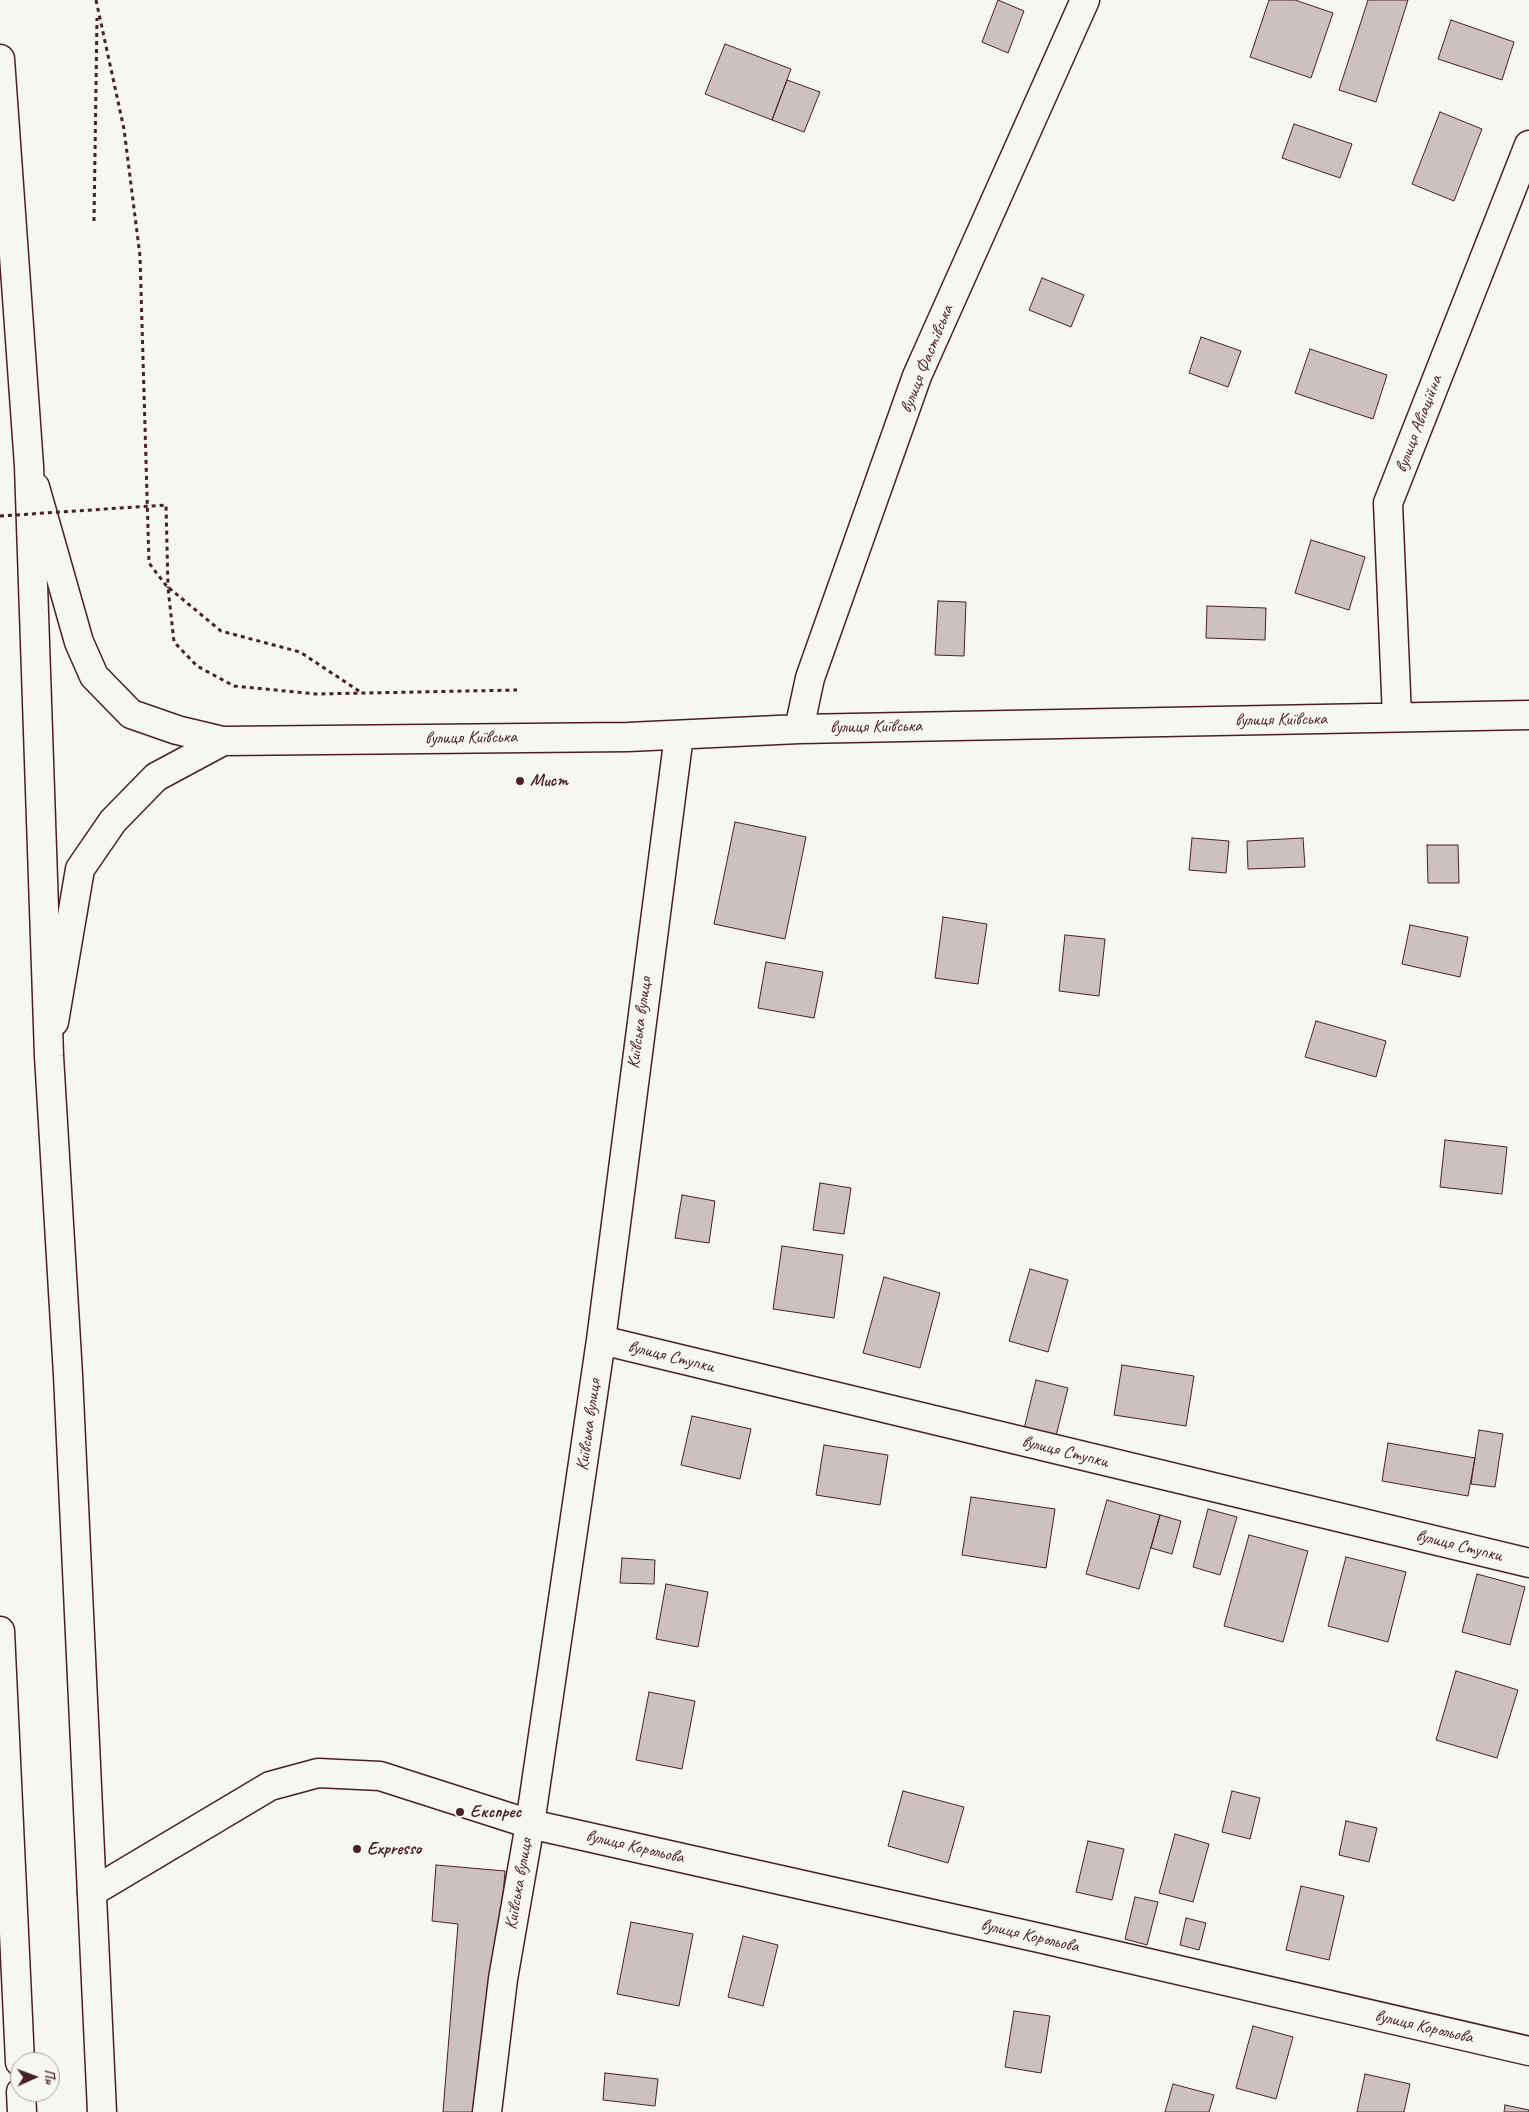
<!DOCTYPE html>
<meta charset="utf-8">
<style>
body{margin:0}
#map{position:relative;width:1529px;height:2112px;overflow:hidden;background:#f6f6f2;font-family:Caveat,sans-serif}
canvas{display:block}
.north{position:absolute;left:10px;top:2052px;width:50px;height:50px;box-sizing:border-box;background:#f6f6f2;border:1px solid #b1a0a2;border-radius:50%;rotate:88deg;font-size:14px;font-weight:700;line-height:20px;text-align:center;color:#4a1f2b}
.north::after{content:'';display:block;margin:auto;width:18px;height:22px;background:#4a1f2b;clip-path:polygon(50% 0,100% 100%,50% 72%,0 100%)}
</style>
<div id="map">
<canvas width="1529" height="2112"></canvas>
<div class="north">Пн</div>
</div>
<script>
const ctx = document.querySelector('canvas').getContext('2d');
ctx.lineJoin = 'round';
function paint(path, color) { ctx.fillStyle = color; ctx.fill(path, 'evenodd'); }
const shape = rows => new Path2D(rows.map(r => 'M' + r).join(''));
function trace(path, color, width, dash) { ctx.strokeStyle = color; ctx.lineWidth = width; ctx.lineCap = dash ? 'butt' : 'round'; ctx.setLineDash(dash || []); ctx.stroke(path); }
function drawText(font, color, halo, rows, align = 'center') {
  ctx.font = font + ' Caveat,sans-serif'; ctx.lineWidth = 4.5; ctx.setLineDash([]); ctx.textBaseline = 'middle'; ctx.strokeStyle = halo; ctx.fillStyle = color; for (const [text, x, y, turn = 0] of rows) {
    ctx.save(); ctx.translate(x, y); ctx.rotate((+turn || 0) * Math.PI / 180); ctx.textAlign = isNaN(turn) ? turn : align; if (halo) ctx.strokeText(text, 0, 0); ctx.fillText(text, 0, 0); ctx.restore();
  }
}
const building = shape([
 [998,0,1024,11,1008,53,982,42,998,0],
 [1269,0,1295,0,1333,13,1311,78,1250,57,1269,0],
 [1368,0,1408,0,1376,102,1339,90,1368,0],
 [1451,20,1514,42,1502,80,1438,59,1451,20],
 [725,44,791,69,772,120,705,94,725,44],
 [787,80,820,92,804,132,772,120,787,80],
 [1440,112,1482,129,1454,201,1412,184,1440,112],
 [1294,124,1352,144,1340,178,1282,158,1294,124],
 [1042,278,1084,295,1071,327,1029,310,1042,278],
 [1201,337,1241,351,1228,387,1189,373,1201,337],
 [1310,349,1387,375,1373,419,1295,393,1310,349],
 [1311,540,1365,557,1349,610,1295,593,1311,540],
 [938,601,966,602,964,656,935,655,938,601],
 [1207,606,1266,608,1265,640,1206,638,1207,606],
 [735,822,806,837,785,939,714,924,735,822],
 [1192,838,1229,841,1226,873,1189,870,1192,838],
 [1303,838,1305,867,1248,869,1247,841,1303,838],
 [1427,845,1458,845,1459,883,1428,883,1427,845],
 [943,917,987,924,978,984,935,978,943,917],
 [1410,925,1468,937,1460,977,1402,964,1410,925],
 [1065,935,1105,939,1099,996,1059,991,1065,935],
 [766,962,823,972,814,1018,758,1008,766,962],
 [1316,1021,1386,1041,1376,1077,1305,1057,1316,1021],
 [1445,1140,1507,1147,1502,1194,1440,1187,1445,1140],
 [820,1183,851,1188,844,1234,813,1230,820,1183],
 [682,1195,715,1201,709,1243,675,1238,682,1195],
 [782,1246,843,1255,834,1318,773,1309,782,1246],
 [1030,1269,1068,1280,1048,1352,1009,1341,1030,1269],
 [884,1277,940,1293,920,1368,863,1353,884,1277],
 [1122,1365,1194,1376,1186,1426,1114,1415,1122,1365],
 [1036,1380,1068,1388,1055,1440,1023,1433,1036,1380],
 [692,1416,751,1429,740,1479,681,1465,692,1416],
 [1479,1430,1503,1434,1495,1487,1471,1484,1479,1430],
 [1388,1443,1475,1458,1468,1496,1382,1481,1388,1443],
 [824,1445,888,1455,880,1505,816,1495,824,1445],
 [971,1497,1055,1509,1046,1568,962,1555,971,1497],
 [1107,1500,1160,1515,1139,1589,1086,1574,1107,1500],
 [1208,1509,1237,1517,1220,1575,1193,1567,1208,1509],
 [1160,1515,1181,1521,1172,1554,1151,1548,1160,1515],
 [1249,1535,1308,1551,1283,1642,1224,1626,1249,1535],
 [1346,1557,1406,1572,1388,1642,1328,1626,1346,1557],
 [622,1558,655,1560,654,1584,620,1583,622,1558],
 [1477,1574,1525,1587,1510,1645,1462,1632,1477,1574],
 [666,1584,708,1592,698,1647,656,1639,666,1584],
 [1456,1671,1518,1690,1497,1758,1436,1740,1456,1671],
 [649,1692,695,1701,682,1769,636,1760,649,1692],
 [903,1791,964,1807,948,1863,888,1846,903,1791],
 [1232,1791,1260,1798,1250,1839,1222,1832,1232,1791],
 [1346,1821,1377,1828,1369,1862,1339,1855,1346,1821],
 [1175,1834,1209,1844,1193,1902,1159,1893,1175,1834],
 [1088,1841,1124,1849,1112,1900,1076,1892,1088,1841],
 [436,1865,505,1871,486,2112,443,2112,458,1924,432,1921,436,1865],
 [1301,1886,1344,1896,1329,1960,1286,1950,1301,1886],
 [1135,1897,1158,1902,1147,1945,1125,1939,1135,1897],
 [1186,1918,1206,1923,1199,1950,1180,1945,1186,1918],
 [631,1922,693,1934,679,2006,617,1994,631,1922],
 [743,1936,778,1945,763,2006,728,1997,743,1936],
 [1014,2011,1050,2016,1041,2073,1005,2067,1014,2011],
 [1253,2026,1293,2037,1276,2099,1236,2088,1253,2026],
 [605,2073,658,2079,655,2106,603,2100,605,2073],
 [1365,2074,1410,2084,1404,2112,1357,2112,1365,2074],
 [1173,2084,1214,2095,1209,2112,1165,2112,1173,2084],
 [1505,2105,1529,2110,1529,2112,1504,2112,1505,2105]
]);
paint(building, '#ccc1c0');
trace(building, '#4a1f2b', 1);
const minor = shape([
 [35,487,79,642,94,676,131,714,177,730,223,741,628,737,799,729,1529,715],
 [1397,717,1388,503,1529,145],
 [799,729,810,678,917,376,1085,0],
 [54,1022,80,869,113,821,156,777,223,741],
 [601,1340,1529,1563],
 [92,1892,270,1786,318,1773,380,1776,530,1824,1044,1939,1529,2051],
 [487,2112,503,1979,530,1824,601,1340,679,735]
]);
const highway = shape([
 [0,59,29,466,49,1056,68,1375,102,2112],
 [0,1631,20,2062],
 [21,2092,22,2112]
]);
trace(minor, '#4a1f2b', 31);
trace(highway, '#4a1f2b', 31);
trace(shape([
 [96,0,124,129,140,256,149,563,168,588,174,642,197,666,234,686,316,694,517,690],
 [94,221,97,18],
 [169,588,221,631,300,652,362,693]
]), '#4a1f2b', 3, [4, 4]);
trace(minor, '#f6f6f2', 28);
trace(highway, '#f6f6f2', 28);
trace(shape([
 [0,516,166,505,168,588]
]), '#4a1f2b', 3, [4, 4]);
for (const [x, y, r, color] of [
 [520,781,5,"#4a1f2b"],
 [460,1812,5,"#4a1f2b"],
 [357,1849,5,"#4a1f2b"]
]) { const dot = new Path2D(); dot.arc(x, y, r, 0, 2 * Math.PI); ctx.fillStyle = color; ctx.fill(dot); trace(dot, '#f6f6f2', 2); }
drawText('18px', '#4a1f2b', '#f6f6f2', [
 ["вулиця Фастівська",927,359,-68],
 ["вулиця Авіаційна",1419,424,-69],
 ["вулиця Київська",1281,720,-1],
 ["вулиця Київська",876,727,-1],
 ["вулиця Київська",471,738,-1],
 ["Київська вулиця",640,1023,-82],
 ["вулиця Ступки",671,1357,14],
 ["Київська вулиця",589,1425,-82],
 ["вулиця Ступки",1065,1452,14],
 ["вулиця Ступки",1459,1546,14],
 ["вулиця Корольова",635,1847,13],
 ["Київська вулиця",519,1884,-80],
 ["вулиця Корольова",1030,1936,13],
 ["вулиця Корольова",1424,2027,13]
]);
drawText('bold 18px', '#4a1f2b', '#f6f6f2', [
 ["Мист",530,781],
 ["Експрес",470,1812],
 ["Expresso",367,1849]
], 'left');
</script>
